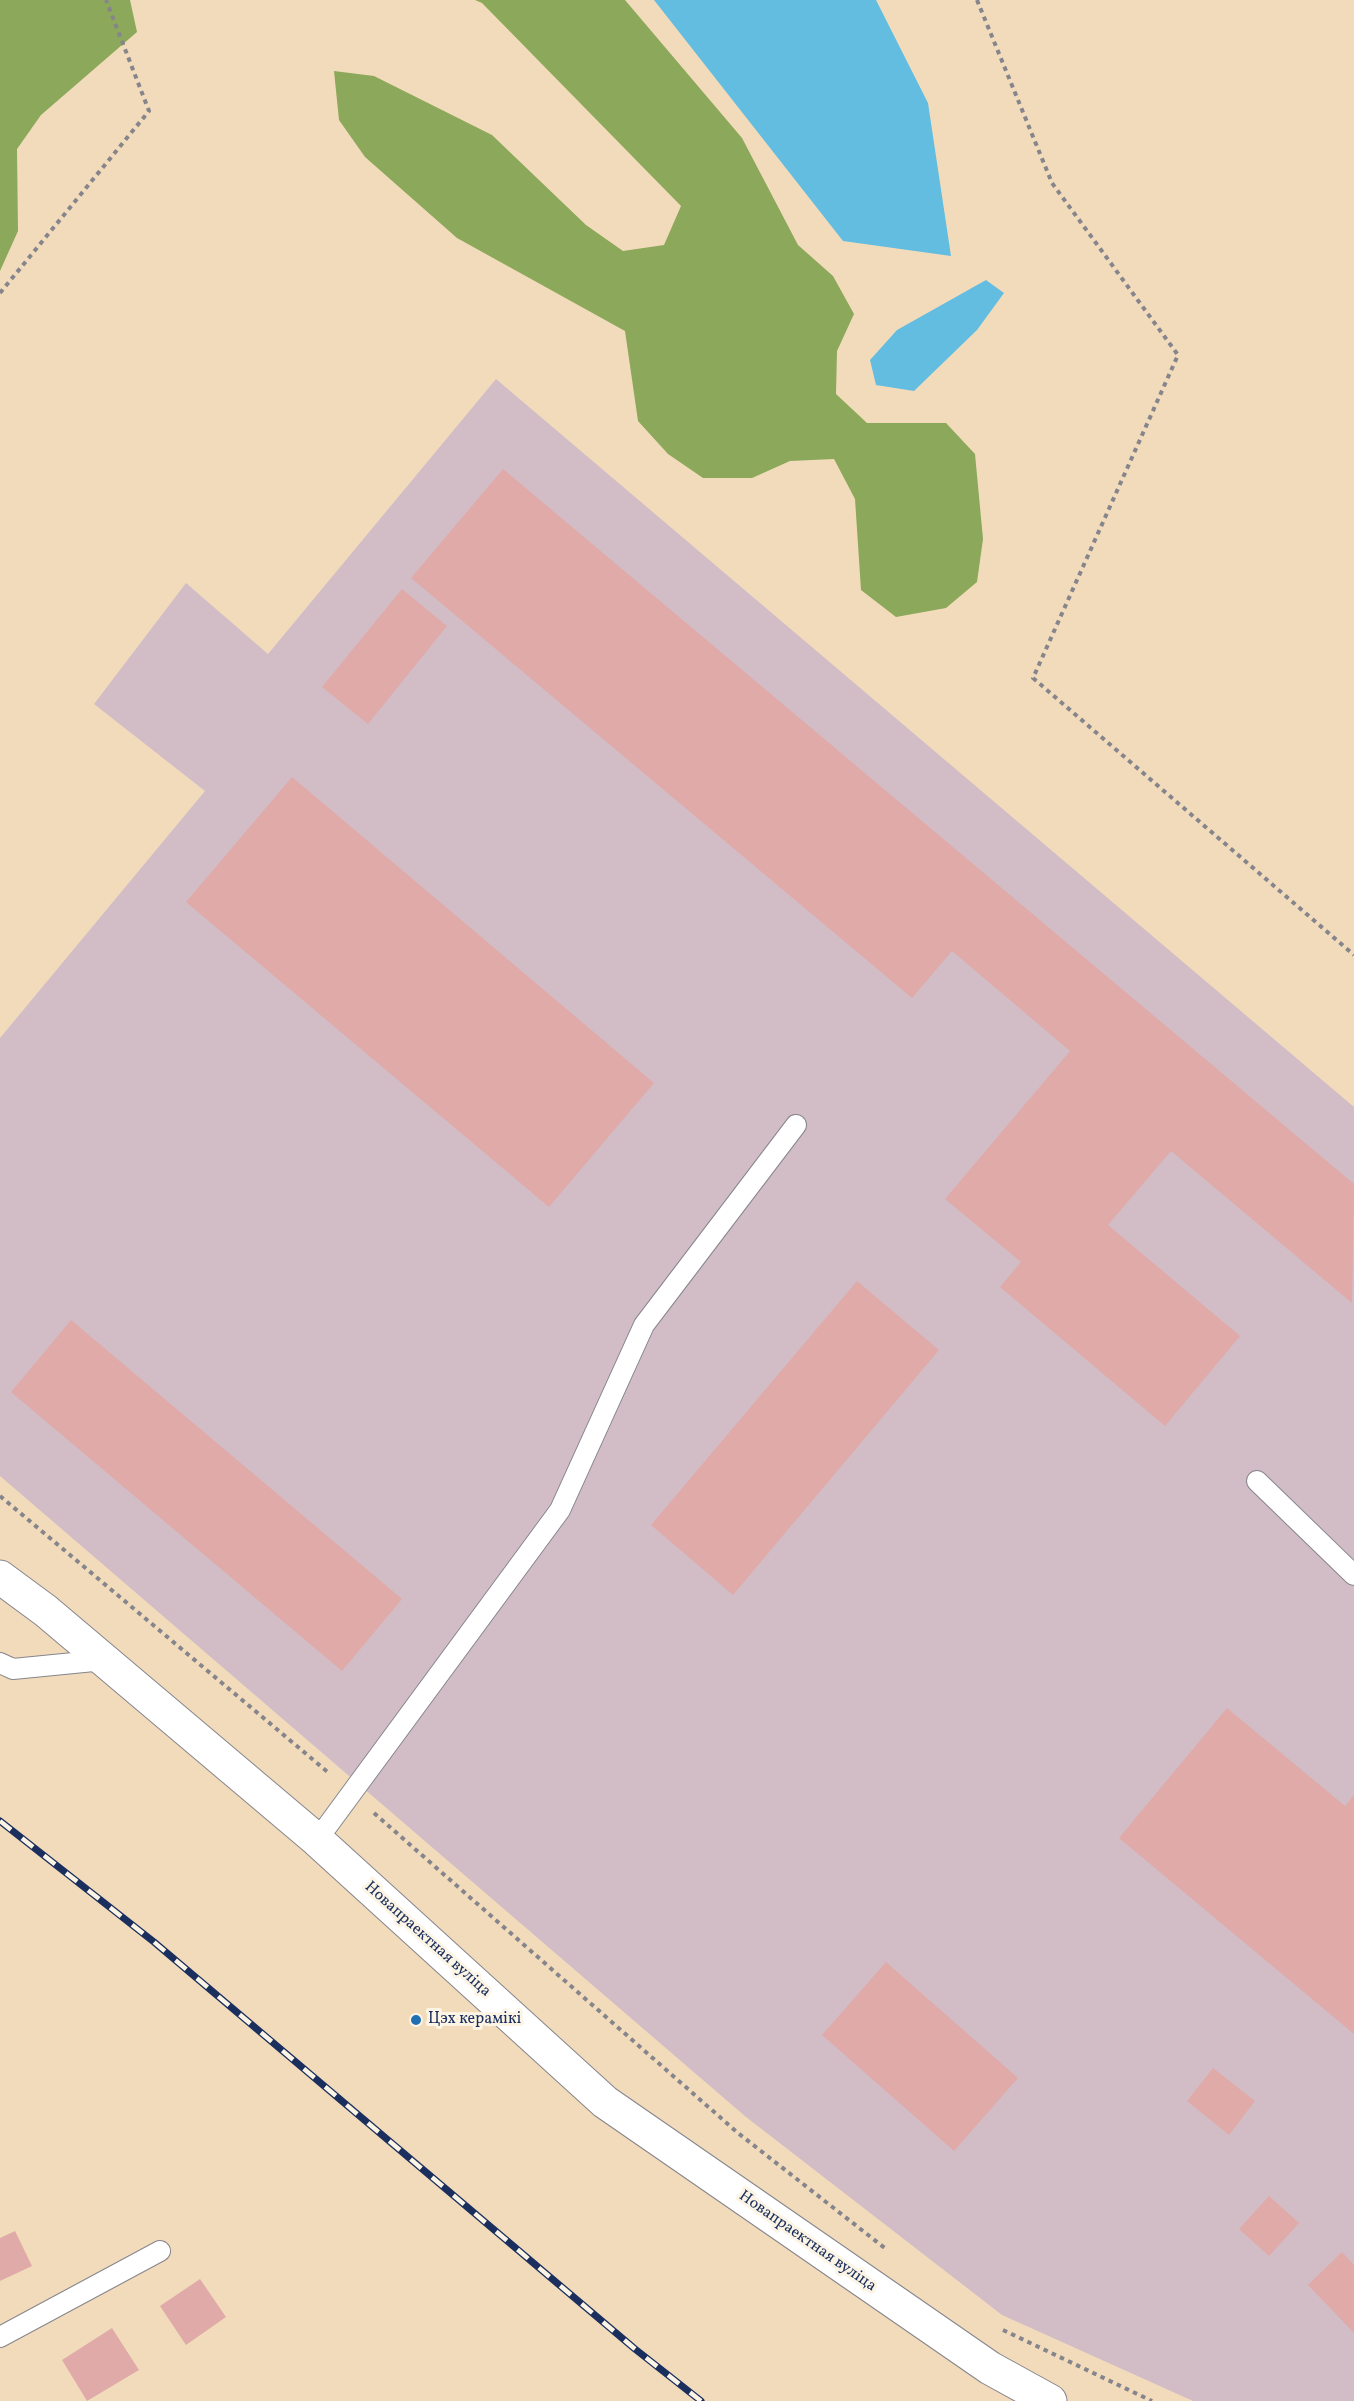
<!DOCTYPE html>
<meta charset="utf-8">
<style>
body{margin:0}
canvas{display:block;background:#f2dbbb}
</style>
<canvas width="1354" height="2401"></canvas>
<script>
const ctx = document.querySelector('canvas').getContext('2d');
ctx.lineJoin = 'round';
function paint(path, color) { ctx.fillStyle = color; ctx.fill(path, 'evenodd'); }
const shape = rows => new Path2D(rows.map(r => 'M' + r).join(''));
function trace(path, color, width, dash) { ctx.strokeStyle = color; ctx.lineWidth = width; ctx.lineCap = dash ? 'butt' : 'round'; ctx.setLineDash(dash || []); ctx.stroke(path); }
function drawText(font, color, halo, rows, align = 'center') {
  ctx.font = font + ' Vollkorn,serif'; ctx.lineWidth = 6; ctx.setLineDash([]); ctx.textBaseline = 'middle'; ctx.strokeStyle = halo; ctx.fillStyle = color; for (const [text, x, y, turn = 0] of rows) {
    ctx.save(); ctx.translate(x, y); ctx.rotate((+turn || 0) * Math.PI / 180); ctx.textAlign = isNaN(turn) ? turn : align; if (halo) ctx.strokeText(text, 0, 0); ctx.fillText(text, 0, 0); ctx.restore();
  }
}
paint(shape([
 [496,379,1354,1107,1354,2401,1193,2401,1002,2315,746,2117,0,1476,0,1038,205,791,94,704,186,583,268,654]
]), '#d2bdc7');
paint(shape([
 [0,0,130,0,137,32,41,115,17,149,18,231,0,271],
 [475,0,625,0,742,138,798,245,833,276,854,314,837,351,836,394,867,423,946,423,975,454,983,539,977,582,946,608,896,617,861,590,855,499,834,459,790,461,752,478,703,478,668,454,638,421,625,331,457,238,365,157,339,120,334,71,374,76,492,135,586,225,623,251,664,245,681,206,482,3]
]), '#8ca85a');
paint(shape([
 [654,0,876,0,928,103,951,256,843,241],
 [986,280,1004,293,977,330,914,391,876,385,870,360,897,330]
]), '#63bde0');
paint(shape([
 [503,469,1354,1184,1352,1303,1171,1151,1108,1225,1240,1336,1165,1426,1000,1287,1021,1262,945,1199,1070,1051,952,951,912,998,411,578],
 [402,589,447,626,368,724,322,687],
 [292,777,654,1083,549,1207,186,902],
 [857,1281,939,1350,733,1595,651,1525],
 [71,1320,402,1599,342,1671,11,1392],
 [1227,1708,1345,1806,1354,1795,1354,2034,1119,1838],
 [886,1962,1018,2078,954,2151,822,2035],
 [1213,2068,1255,2101,1229,2135,1187,2101],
 [1269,2196,1299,2223,1269,2256,1239,2229],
 [15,2231,32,2266,0,2281,0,2238],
 [1342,2252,1354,2265,1354,2333,1308,2285],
 [200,2279,226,2317,186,2345,160,2306],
 [112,2328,139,2370,87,2401,62,2360]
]), '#e0aaa9');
const service = shape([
 [1257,1481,1354,1575],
 [0,1663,13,1669,104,1660],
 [317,1840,560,1510,644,1325,796,1125],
 [0,2337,160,2251]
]);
const tertiary = shape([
 [0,1577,46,1611,317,1840,605,2102,990,2368,1050,2401]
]);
trace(service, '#86858c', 22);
trace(tertiary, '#86858c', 35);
trace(shape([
 [977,0,1052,183,1178,355,1033,678,1354,955],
 [0,293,149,111,106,0],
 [0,1496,330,1774],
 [374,1813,738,2133,886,2249],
 [1003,2330,1152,2401]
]), '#86858c', 4, [4.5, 4.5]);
trace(service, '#fff', 20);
trace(tertiary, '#fff', 33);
const rail = shape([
 [0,1821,154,1942,635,2349,701,2401]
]);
trace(rail, '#1b2f5e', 7);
trace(rail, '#fcf5e5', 4.5, [14]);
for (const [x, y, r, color] of [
 [416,2020,6,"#1f6fb2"]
]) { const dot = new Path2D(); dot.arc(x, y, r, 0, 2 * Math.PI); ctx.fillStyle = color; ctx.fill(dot); trace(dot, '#fcf5e5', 2); }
drawText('16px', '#1b2f5e', '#fcf5e5', [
 ["Новапраектная вуліца",427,1940,42],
 ["Новапраектная вуліца",807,2242,35]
]);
drawText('16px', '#1b2f5e', '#fcf5e5', [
 ["Цэх керамікі",428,2020]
], 'left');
</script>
